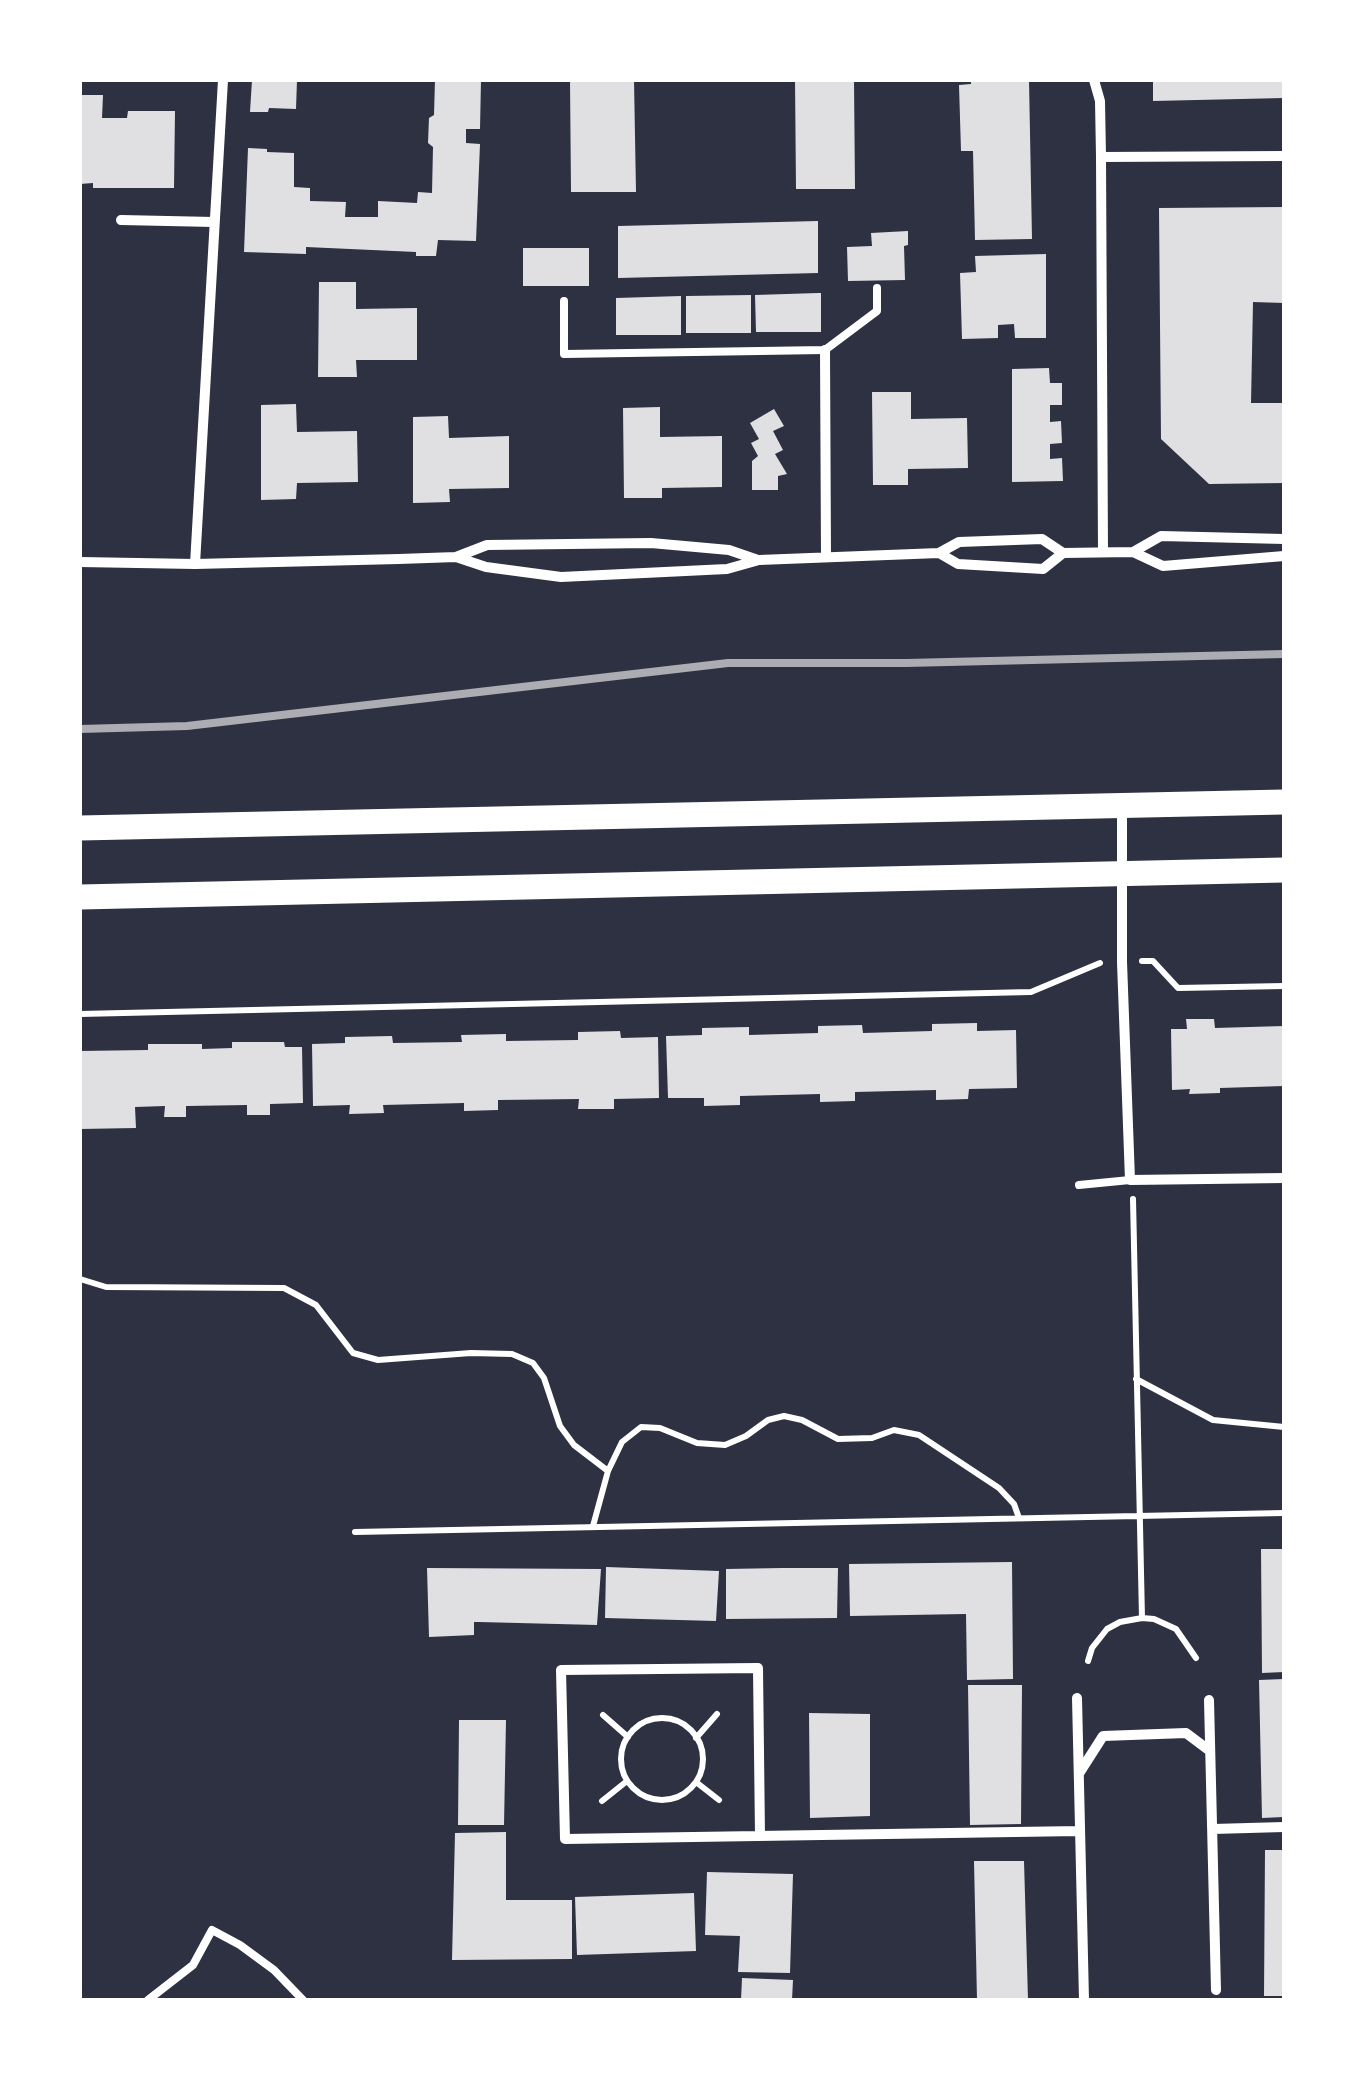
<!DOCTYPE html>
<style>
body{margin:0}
#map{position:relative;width:1364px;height:2080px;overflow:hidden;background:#2d3142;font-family:"DM Sans",sans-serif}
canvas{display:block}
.frame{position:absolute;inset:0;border:82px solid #fff;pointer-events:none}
</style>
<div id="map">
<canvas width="1364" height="2080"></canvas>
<div class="frame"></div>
</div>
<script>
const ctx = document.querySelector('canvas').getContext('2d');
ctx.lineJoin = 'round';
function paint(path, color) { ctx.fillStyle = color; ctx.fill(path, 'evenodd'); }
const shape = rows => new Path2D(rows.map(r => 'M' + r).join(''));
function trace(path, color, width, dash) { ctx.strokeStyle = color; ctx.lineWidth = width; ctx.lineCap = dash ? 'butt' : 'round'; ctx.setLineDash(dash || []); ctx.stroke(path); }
paint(shape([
 [252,80,297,80,296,109,269,108,268,112,250,112],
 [435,80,481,80,480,129,466,129,466,143,480,144,476,241,438,240,436,256,416,256,416,252,306,247,306,254,244,252,248,148,267,149,267,152,294,153,294,187,310,188,310,201,346,202,345,217,378,217,378,201,417,203,418,192,432,193,433,147,428,143,429,118,434,115],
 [570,80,634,80,636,192,571,192],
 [795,80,854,80,855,189,796,189],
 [971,80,1029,80,1032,239,975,240,973,151,961,151,959,85,971,84],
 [1153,80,1284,80,1284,98,1153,101],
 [80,95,103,95,102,118,127,118,128,111,175,111,174,188,93,188,93,183,80,184],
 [1284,207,1284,303,1253,302,1251,403,1284,403,1284,483,1209,484,1161,439,1159,208],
 [818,221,818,273,618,278,618,226],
 [908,231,908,245,904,246,905,280,848,281,847,247,872,246,871,233],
 [523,248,589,248,589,286,523,286],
 [1046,254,1046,338,1015,338,1014,324,998,325,998,338,962,339,960,273,976,272,975,256],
 [319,282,356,282,356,309,417,308,417,360,356,360,357,377,318,377],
 [818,293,821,293,821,332,756,332,755,295],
 [751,295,751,333,686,333,686,296],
 [681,296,681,335,616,335,616,298],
 [1049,368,1050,383,1062,383,1062,405,1050,405,1050,422,1061,421,1062,443,1050,444,1050,459,1062,458,1063,481,1012,482,1012,369],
 [872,392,911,392,911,419,967,418,968,468,908,469,908,485,873,485],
 [296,404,297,432,357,431,358,482,297,483,296,499,261,500,261,405],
 [660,407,660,437,722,436,722,487,662,488,662,498,624,498,623,408],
 [774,409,784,426,773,431,783,450,775,454,787,474,778,476,778,490,752,490,752,461,758,456,751,443,759,439,750,423],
 [448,416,449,438,509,436,509,488,449,489,450,502,413,503,413,417],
 [1186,1019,1214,1019,1215,1028,1284,1026,1284,1086,1220,1088,1220,1093,1189,1094,1190,1089,1172,1090,1171,1029,1187,1029],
 [977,1023,977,1031,1016,1030,1017,1088,969,1089,968,1099,936,1100,936,1090,855,1092,855,1101,820,1102,820,1094,740,1096,740,1105,704,1106,704,1098,668,1098,666,1036,702,1035,702,1028,749,1027,749,1035,818,1033,818,1026,862,1025,863,1033,932,1031,932,1024],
 [620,1031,621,1038,658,1037,659,1098,614,1099,614,1109,578,1109,579,1099,498,1100,498,1110,464,1111,464,1103,383,1105,384,1113,349,1114,350,1105,313,1106,312,1044,345,1043,345,1037,392,1036,393,1043,462,1042,461,1035,506,1034,506,1041,578,1040,578,1032],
 [232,1042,284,1042,285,1047,302,1047,303,1103,270,1104,270,1115,247,1115,247,1105,186,1106,186,1117,164,1117,165,1106,135,1107,136,1128,80,1129,80,1051,148,1050,148,1044,202,1044,202,1049,232,1048],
 [1261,1549,1284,1549,1284,1672,1262,1673],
 [1012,1562,1013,1679,967,1680,966,1614,850,1616,849,1564],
 [606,1567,719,1571,716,1621,605,1618],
 [427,1568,601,1569,597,1625,479,1622,474,1622,474,1635,429,1637],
 [782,1568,838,1568,837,1618,726,1619,726,1569],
 [1284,1679,1284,1817,1262,1818,1259,1680],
 [968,1685,1022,1685,1021,1824,970,1825],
 [809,1713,870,1714,870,1816,810,1818],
 [459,1720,506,1720,504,1825,458,1825],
 [506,1832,506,1900,572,1900,572,1959,452,1960,455,1833],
 [1265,1850,1284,1850,1284,1996,1264,1996],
 [974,1861,1024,1861,1028,2000,977,2000],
 [707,1872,793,1874,790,1973,738,1972,740,1936,705,1935],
 [694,1893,696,1951,577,1955,575,1897],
 [742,1978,793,1980,792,2000,741,2000]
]), '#e0e0e3');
trace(shape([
 [1142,961,1153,961,1178,988,1284,986],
 [80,1014,1031,992,1100,963],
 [1133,1199,1142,1618],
 [80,1279,106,1287,284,1288,316,1305,353,1353,378,1360,471,1353,512,1354,533,1363,544,1378,560,1426,574,1445,608,1471],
 [1136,1379,1213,1420,1284,1427],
 [593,1526,608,1471,622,1442,641,1427,660,1428,697,1443,725,1445,746,1436,768,1420,784,1416,802,1420,838,1439,872,1438,894,1430,919,1435,999,1488,1014,1504,1019,1518],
 [355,1532,1284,1513],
 [1088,1661,1092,1648,1107,1629,1120,1622,1142,1618,1154,1619,1176,1629,1196,1658],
 [603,1715,628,1737],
 '621 1759a41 41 0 1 1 82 0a41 41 0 1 1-82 0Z',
 [696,1738,717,1714],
 [696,1782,719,1800],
 [602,1801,627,1781]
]), '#fff', 6);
trace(shape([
 [564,301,564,354,825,350,877,311,877,288],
 [1079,1185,1130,1180],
 [148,2000,193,1965,212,1930,240,1945,274,1970,303,2000]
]), '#fff', 8);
trace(shape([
 [1094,80,1100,101,1101,157,1103,552],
 [1101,157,1284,156],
 [121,220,214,222],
 [825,350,826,557],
 [1133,552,1161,536,1284,539],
 [939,553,958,564,1043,569,1063,553],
 [456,557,486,567,561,577,727,569,759,560,939,553,959,542,1042,539,1063,553,1133,552,1163,566,1284,556],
 [80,562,195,564,399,559,456,557,487,545,651,543,729,550,758,560],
 [195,564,223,80],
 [1122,805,1122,962,1130,1180,1284,1178],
 [1077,1698,1084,2000],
 [1209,1700,1216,1990],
 [1080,1772,1103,1736,1186,1733,1210,1751],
 [1213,1829,1284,1827],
 [760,1836,758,1668,561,1670,565,1839,1079,1831]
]), '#fff', 10);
trace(shape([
 [80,828,1284,802],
 [80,897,1284,870]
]), '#fff', 25);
trace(shape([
 [80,729,187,726,728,663,906,663,1284,654]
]), '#abadb3', 8);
</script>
